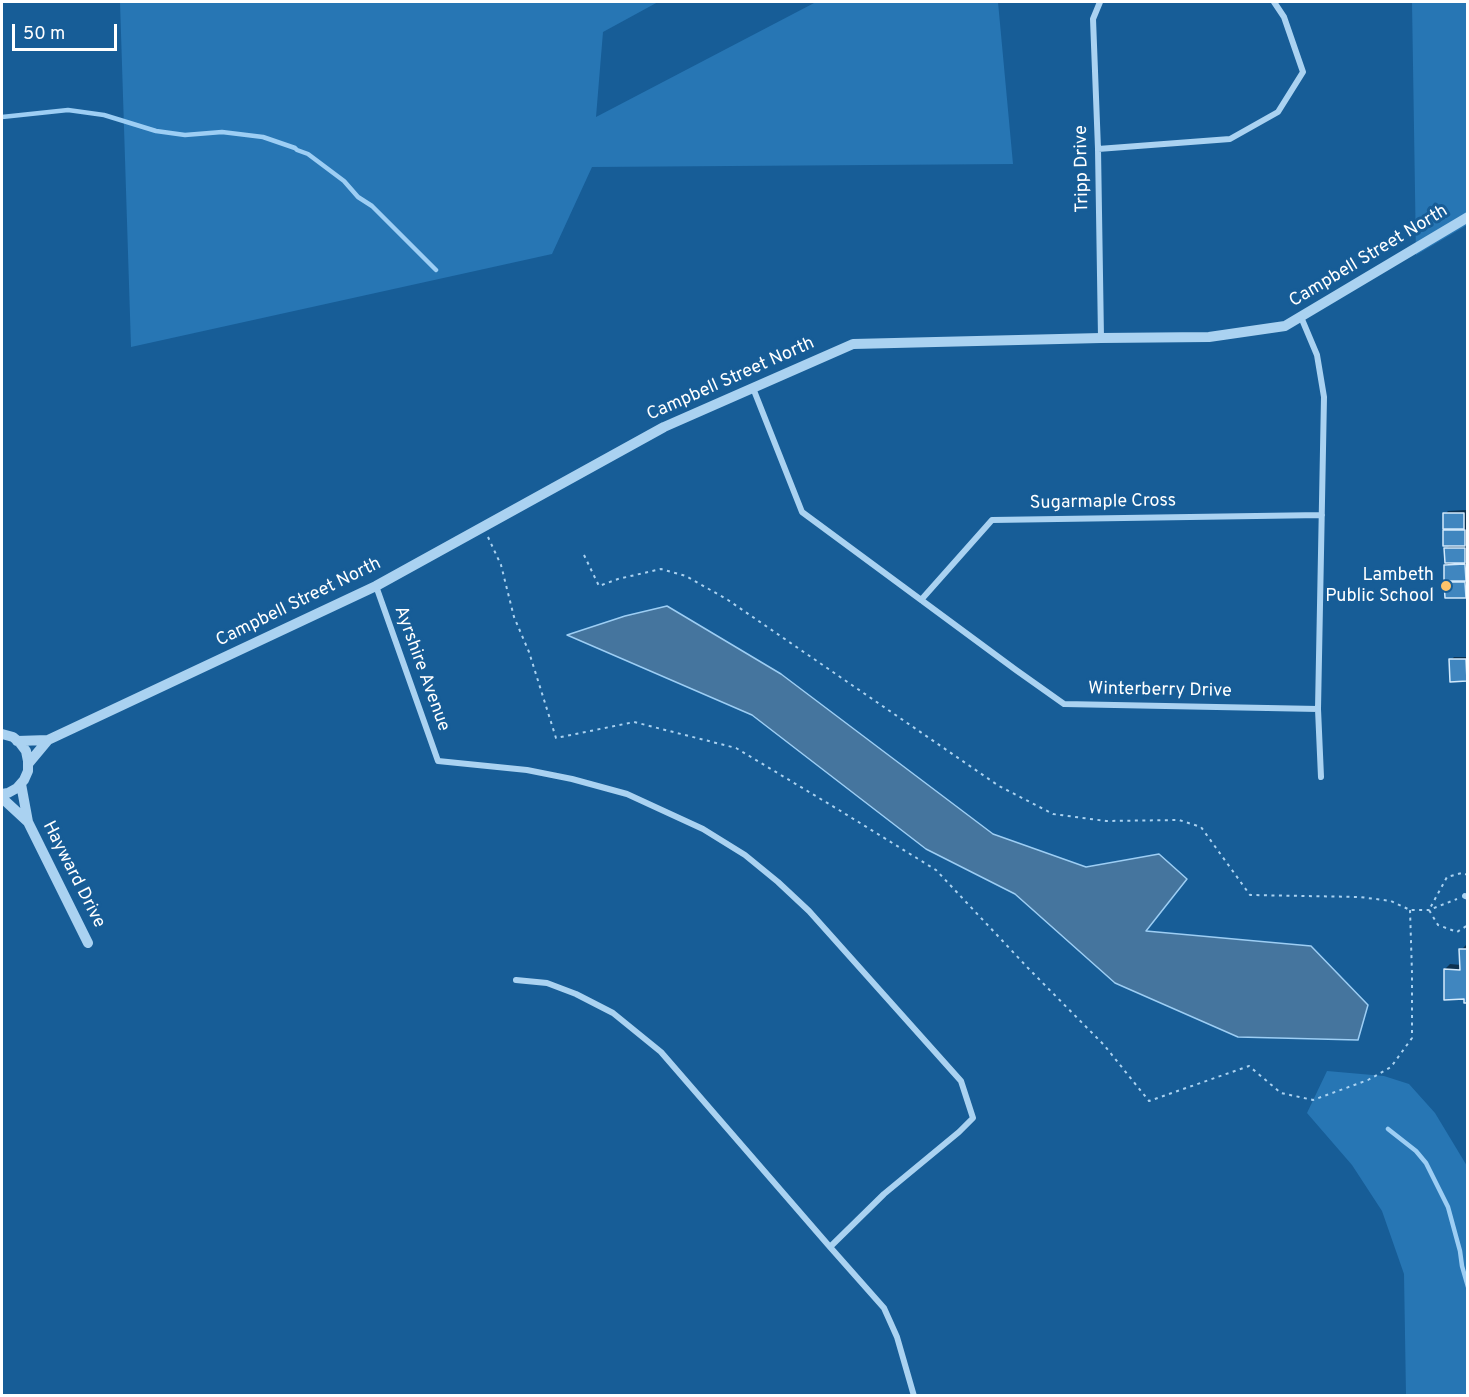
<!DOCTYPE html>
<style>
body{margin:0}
#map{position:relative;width:1469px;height:1397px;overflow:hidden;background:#175d97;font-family:Overpass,sans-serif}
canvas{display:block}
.frame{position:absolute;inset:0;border:3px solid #fff;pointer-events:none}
.scale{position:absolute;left:12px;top:24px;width:105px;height:27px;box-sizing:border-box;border:3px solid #fff;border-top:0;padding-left:8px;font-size:18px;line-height:21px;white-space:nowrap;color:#fff;-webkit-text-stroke:4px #175d97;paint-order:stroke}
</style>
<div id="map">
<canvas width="1469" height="1397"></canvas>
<div class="frame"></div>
<div class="scale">50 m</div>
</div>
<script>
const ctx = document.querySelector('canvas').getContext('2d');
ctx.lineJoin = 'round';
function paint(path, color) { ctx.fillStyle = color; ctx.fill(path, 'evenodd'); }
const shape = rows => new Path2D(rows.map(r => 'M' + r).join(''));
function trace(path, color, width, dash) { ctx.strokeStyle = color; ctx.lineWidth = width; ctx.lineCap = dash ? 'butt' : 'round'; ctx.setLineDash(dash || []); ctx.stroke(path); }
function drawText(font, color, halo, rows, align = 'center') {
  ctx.font = font + ' Overpass,sans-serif'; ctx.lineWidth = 6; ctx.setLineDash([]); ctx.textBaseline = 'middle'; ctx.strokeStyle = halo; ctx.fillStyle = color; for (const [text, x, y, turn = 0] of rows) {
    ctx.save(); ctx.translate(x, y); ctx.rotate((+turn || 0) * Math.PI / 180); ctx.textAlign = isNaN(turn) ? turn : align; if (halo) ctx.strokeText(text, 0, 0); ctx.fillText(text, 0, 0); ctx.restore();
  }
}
paint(shape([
 [120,2,658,2,603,32,596,117,816,2,998,2,1013,164,592,167,552,254,131,347],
 [1412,2,1468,2,1467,225,1416,255],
 [1327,1071,1384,1076,1409,1084,1435,1113,1467,1166,1467,1395,1406,1395,1404,1274,1382,1211,1352,1165,1307,1113]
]), '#2776b4');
const water = shape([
 [667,606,781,674,993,834,1086,867,1159,854,1187,879,1146,931,1311,946,1368,1005,1358,1040,1238,1037,1115,983,1015,894,926,849,752,715,567,635,625,616,667,606]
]);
paint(water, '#45759e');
trace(water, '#9dcef4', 1.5);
paint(shape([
 [1466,510,1468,542,1464,545,1467,545,1468,558,1464,562,1468,562,1468,594,1465,596,1446,597,1445,565,1449,561,1446,549,1450,545,1445,545,1445,514,1448,511],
 [1454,657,1468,657,1468,680,1451,680,1451,660],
 [1466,945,1468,945,1468,1002,1445,969,1450,964,1461,965,1461,950]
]), '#0007');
trace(shape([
 [2,117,68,110,104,115,156,131,185,135,222,132,263,137,295,148,297,150,308,154,344,181,358,197,372,206,436,270],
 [1388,1129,1416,1151,1426,1163,1448,1207,1460,1251,1462,1266,1468,1287]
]), '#9dcef4', 4.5);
const building = shape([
 [1443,513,1464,513,1464,529,1443,529,1443,513],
 [1443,530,1465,530,1465,546,1443,546,1443,530],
 [1444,548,1465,548,1465,563,1445,563,1444,548],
 [1465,564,1466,581,1444,581,1444,565,1465,564],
 [1444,582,1465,582,1466,598,1445,598,1444,582],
 [1449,659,1466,659,1467,681,1450,682,1449,659],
 [1459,949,1468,949,1468,1003,1464,1003,1464,999,1444,1000,1444,969,1460,970,1459,949]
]);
paint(building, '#4086bf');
trace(building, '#d2e9fc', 1.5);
trace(shape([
 [488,537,501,565,514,617,529,652,556,738,634,722,736,748,839,810,936,870,1028,968,1104,1045,1149,1101,1249,1066,1281,1093,1313,1100,1368,1080,1391,1067,1412,1038,1412,973,1410,910],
 [584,555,599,586,618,579,661,569,686,576,728,600,999,786,1053,814,1106,821,1179,820,1201,827,1250,895,1360,897,1391,901,1410,910,1429,910,1457,899],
 [1468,875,1462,873,1447,877,1429,910,1438,925,1457,932,1468,925]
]), '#aad2f1', 2, [3, 4.5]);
trace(shape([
 [1100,2,1093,19,1098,149,1101,338],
 [1098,149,1230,139,1278,112,1303,72,1284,17,1274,2],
 [753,388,802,512,1016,670,1064,704,1318,709,1324,397,1317,355,1301,317],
 [376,586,438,761,527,770,572,779,627,794,703,829,745,855,778,882,809,911,961,1081,973,1118,959,1132,884,1194,830,1247],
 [921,600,992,520,1322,515],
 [1318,709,1321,777],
 [1465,896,1468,897],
 [516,980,547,983,576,994,613,1013,661,1052,830,1247,884,1308,897,1337,914,1396]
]), '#aad2f1', 6);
trace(shape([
 [2,734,13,737,20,743,26,751,28,761,28,771,24,780,17,788,8,793,2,794],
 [17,741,48,740,376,586,664,427,853,344,1101,338,1209,337,1285,326,1468,217],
 [28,764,48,740],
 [21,784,28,822,88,943],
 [2,798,28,822]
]), '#aad2f1', 10);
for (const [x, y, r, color] of [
 [1446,586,6,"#ffc46a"]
]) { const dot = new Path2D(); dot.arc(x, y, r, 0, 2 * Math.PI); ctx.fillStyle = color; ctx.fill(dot); trace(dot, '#175d97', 2); }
drawText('18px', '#fff', '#175d97', [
 ["Tripp Drive",1083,169,-91],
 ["Campbell Street North",1369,257,-31],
 ["Campbell Street North",731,380,-24],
 ["Sugarmaple Cross",1103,503,-1],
 ["Campbell Street North",299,603,-26],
 ["Ayrshire Avenue",421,669,70],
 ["Winterberry Drive",1160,691,1],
 ["Hayward Drive",73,875,63]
]);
drawText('18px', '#fff', '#175d97', [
 ["Lambeth",1434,576],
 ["Public School",1434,597]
], 'right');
</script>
